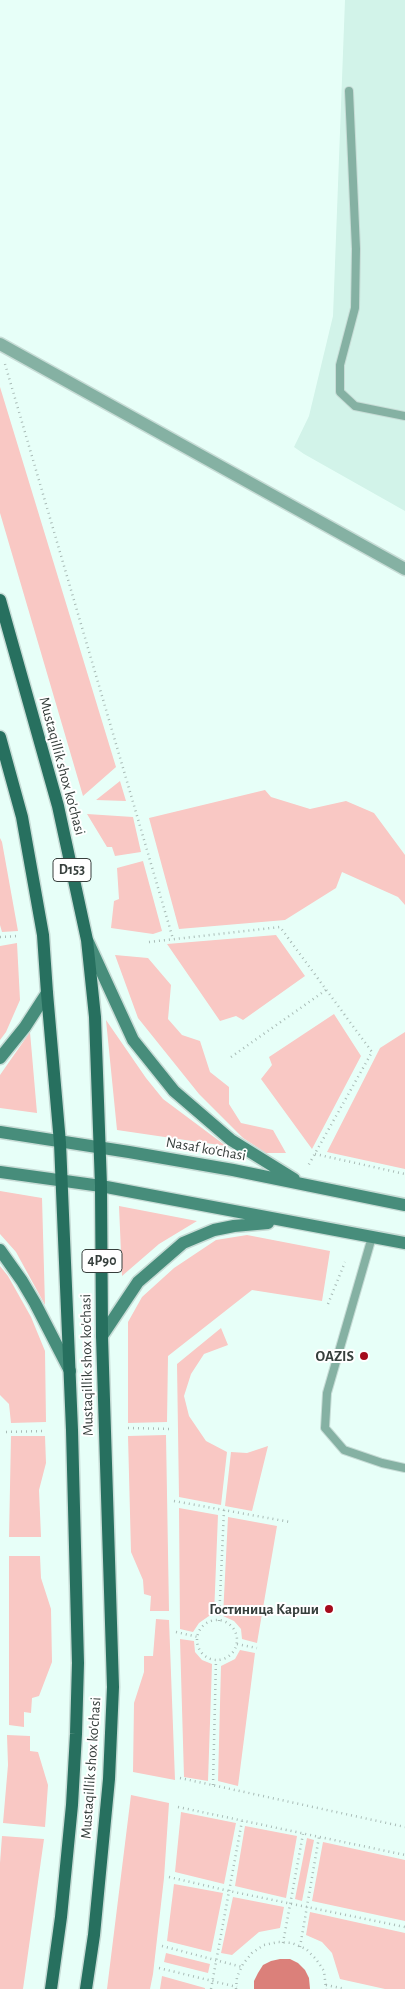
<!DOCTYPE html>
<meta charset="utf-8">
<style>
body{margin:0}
canvas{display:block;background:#e7fff8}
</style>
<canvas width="405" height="1989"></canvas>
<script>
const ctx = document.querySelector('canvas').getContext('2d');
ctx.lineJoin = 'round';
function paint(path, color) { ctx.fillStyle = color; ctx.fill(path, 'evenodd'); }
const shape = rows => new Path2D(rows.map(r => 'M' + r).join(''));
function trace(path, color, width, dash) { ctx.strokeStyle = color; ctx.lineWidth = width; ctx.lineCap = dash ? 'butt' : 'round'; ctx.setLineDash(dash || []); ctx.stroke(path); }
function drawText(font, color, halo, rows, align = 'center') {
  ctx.font = font + ' "Alegreya Sans",sans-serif'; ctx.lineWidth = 4; ctx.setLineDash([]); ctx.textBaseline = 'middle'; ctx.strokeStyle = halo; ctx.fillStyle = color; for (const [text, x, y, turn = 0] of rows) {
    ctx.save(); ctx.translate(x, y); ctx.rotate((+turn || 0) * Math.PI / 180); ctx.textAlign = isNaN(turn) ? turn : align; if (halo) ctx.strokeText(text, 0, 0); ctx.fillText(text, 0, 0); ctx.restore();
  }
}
paint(shape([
 [345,0,405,0,405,511,304,454,294,447,309,416,333,316]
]), '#d2f3e9');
paint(shape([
 [0,387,116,767,83,796,0,513],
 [120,781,126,801,96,800],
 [265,790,271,797,310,809,346,801,374,813,405,855,405,905,398,897,342,872,336,888,285,920,179,929,149,818],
 [87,814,133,817,141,852,115,856,112,847,107,847],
 [0,838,2,842,18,931,2,932,0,925],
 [143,861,162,931,153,934,111,928,114,901,119,899,117,868],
 [276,935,305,976,243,1020,236,1016,220,1021,167,944],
 [17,943,20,1000,6,1032,0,1040,0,946],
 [115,955,148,958,171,985,168,1019,182,1035,200,1041,210,1072,229,1087,229,1104,241,1123,273,1130,286,1153,266,1153,243,1138,199,1094,138,1018],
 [334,1014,361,1056,312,1149,261,1079,272,1065,269,1057],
 [106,1020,146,1078,163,1099,226,1146,117,1130],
 [30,1032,37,1113,0,1108,0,1075],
 [405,1032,405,1169,327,1152,380,1048],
 [0,1191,42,1198,45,1305,16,1252,0,1234],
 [119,1206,197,1221,159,1244,122,1276],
 [247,1235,330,1251,322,1301,252,1290,168,1356,167,1422,128,1423,128,1322,142,1297,174,1268,216,1240],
 [0,1266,8,1276,31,1317,45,1351,46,1422,11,1423,9,1404,0,1395],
 [221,1328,228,1345,204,1354,191,1374,184,1396,189,1416,206,1441,227,1452,221,1505,179,1497,177,1364],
 [166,1435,169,1611,150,1611,151,1596,144,1594,143,1580,131,1552,128,1436],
 [11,1436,45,1436,46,1463,39,1490,41,1537,9,1537],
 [268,1446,252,1511,225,1506,231,1452,247,1453],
 [179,1508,218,1515,214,1615,209,1616,199,1623,193,1632,180,1629],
 [228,1517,277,1526,257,1643,242,1639,241,1629,234,1621,223,1616],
 [9,1556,40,1556,41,1578,51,1609,52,1662,39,1696,32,1698,31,1713,24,1712,24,1727,9,1725],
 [156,1619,169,1620,175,1780,133,1772,134,1703,144,1672,144,1656,153,1656],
 [180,1639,194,1641,195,1652,202,1660,212,1664,208,1781,184,1777],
 [240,1650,255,1653,238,1786,218,1781,221,1666,235,1659],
 [7,1735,30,1736,30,1751,38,1752,48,1785,45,1827,3,1823,8,1765],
 [131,1795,169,1803,164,1878,153,1974,150,1989,107,1989],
 [181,1812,236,1823,224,1884,175,1872],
 [245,1826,297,1836,286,1898,235,1886],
 [2,1836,44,1839,23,1989,0,1989,0,1863],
 [307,1838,314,1840,302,1901,295,1899],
 [323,1842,405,1860,405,1921,312,1901],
 [174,1884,223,1893,211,1952,167,1941],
 [233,1897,284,1907,280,1928,259,1932,232,1955,221,1953],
 [310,1912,405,1933,405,1989,385,1989,340,1979,332,1953,322,1942,306,1935],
 [166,1953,210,1964,208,1973,164,1962],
 [162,1976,205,1988,205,1989,160,1989]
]), '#f9c8c4');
paint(shape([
 [280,1959,290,1959,298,1963,305,1970,309,1978,310,1989,254,1989,254,1981,258,1973,263,1965,271,1961]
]), '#db807a');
const service = shape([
 [349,91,356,249,355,308,340,365,340,392,355,406,405,416],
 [372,1237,327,1393,325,1428,344,1450,382,1463,405,1468]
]);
const minor = shape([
 [0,344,405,569]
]);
const secondary = shape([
 [88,942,133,1040,174,1091,231,1140,294,1179],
 [0,1058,25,1027,47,993],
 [0,1132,129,1152,233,1170,405,1205],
 [0,1172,101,1186,405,1243],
 [0,1250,22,1281,35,1303,70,1371],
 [102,1336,138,1282,183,1243,214,1230,234,1226,268,1223]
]);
const primary = shape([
 [0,600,58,806,87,940,95,1017,101,1186,102,1336,113,1687,109,1779,94,1935,86,1989],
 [0,737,22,817,43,935,47,993,60,1143,72,1430,78,1663,76,1734,72,1805,61,1917,51,1989]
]);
trace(service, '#c7dcd6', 10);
trace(minor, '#c7dcd6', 15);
trace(secondary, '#c7dcd6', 15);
trace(primary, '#c7dcd6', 15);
trace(shape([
 [5,364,173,939],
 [0,937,18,936],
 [149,942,280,927,372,1052,308,1166],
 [231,1057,326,990],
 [315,1154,405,1174],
 [328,1304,345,1262],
 [128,1428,172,1429],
 [6,1432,44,1431],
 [174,1501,290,1522],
 '197 1640a20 20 0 1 1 40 0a20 20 0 1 1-40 0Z',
 [219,1621,224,1510],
 [176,1632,198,1637],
 [237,1644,257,1648],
 [180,1778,405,1827],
 [213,1785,216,1660],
 [178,1807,405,1855],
 [169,1877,229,1891,405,1927],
 [283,1943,303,1834],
 [162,1946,242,1967],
 [300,1947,319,1837],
 [159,1968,237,1987],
 [326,1985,345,1989],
 [211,1989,242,1821],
 [236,1989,237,1977,243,1964,252,1953,264,1945,278,1942,292,1943,306,1949,316,1959,324,1971,326,1989]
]), '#a9bcb7', 2.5, [1, 4]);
trace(service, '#85b1a3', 8);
trace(minor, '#85b1a3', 12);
trace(secondary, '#478d7b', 12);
trace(primary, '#27705f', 12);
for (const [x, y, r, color] of [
 [364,1356,5,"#a50b1c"],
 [329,1609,5,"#a50b1c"]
]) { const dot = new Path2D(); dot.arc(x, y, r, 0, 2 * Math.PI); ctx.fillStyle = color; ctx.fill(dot); trace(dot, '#fff', 2); }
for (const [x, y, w] of [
 [72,870,38],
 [102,1261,40]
]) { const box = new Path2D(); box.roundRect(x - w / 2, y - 11.5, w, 23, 4); ctx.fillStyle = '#fff'; ctx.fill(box); trace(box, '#363f3c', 1); }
drawText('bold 14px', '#363f3c', null, [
 ["D153",72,870],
 ["4P90",102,1261]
]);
drawText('15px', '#363f3c', '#fff', [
 ["Mustaqillik shox ko'chasi",62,766,75],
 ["Nasaf ko‘chasi",206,1149,10],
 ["Mustaqillik shox ko'chasi",87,1365,-91],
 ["Mustaqillik shox ko'chasi",91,1768,-86]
]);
drawText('bold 15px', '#363f3c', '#fff', [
 ["OAZIS",354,1356],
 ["Гостиница Карши",319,1609]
], 'right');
</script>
